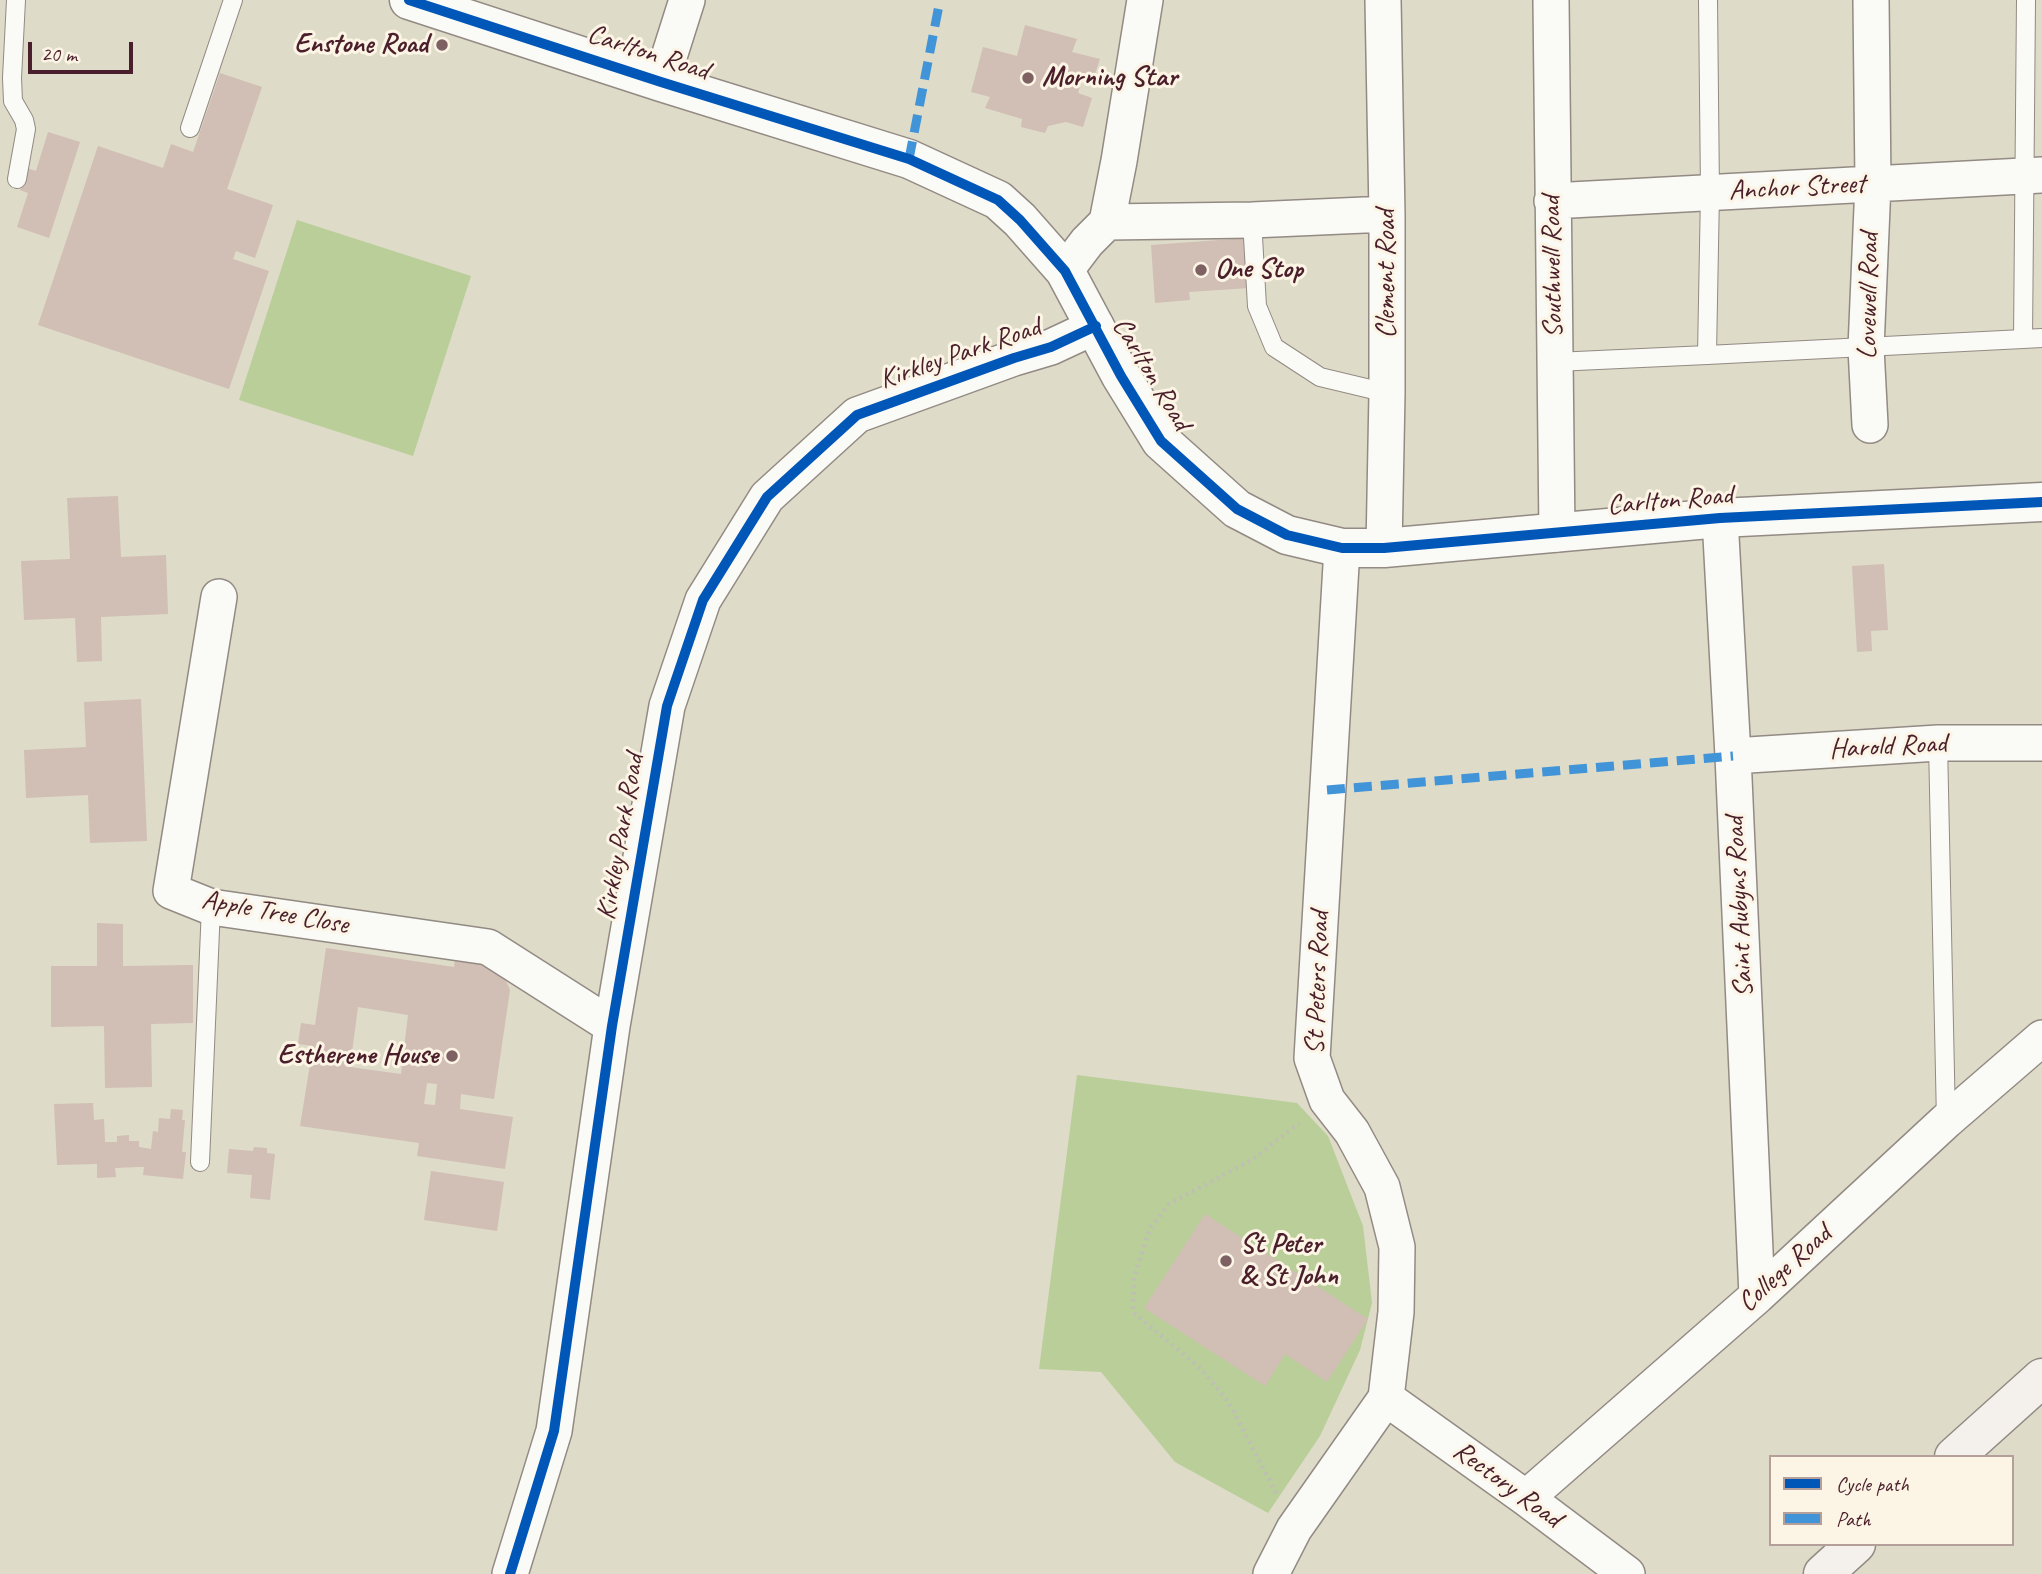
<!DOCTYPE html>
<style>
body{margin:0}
#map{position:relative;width:2042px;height:1574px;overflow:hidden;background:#dedbc8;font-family:Caveat,sans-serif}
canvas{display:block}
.legend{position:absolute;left:1769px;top:1455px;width:245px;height:91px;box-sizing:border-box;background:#fcf5e5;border:2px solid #b59f9b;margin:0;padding:9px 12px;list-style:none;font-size:21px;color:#4a1f2b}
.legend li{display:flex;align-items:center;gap:14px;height:35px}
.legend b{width:35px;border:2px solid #b59f9b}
.scale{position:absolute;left:28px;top:42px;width:105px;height:32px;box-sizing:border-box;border:4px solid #4a1f2b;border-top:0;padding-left:9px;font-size:21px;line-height:24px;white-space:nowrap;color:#4a1f2b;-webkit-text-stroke:5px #fcf5e5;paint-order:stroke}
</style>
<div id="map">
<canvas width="2042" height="1574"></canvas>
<ul class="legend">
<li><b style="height:9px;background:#0057b8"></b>Cycle path</li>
<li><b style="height:9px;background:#4194d7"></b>Path</li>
</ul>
<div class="scale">20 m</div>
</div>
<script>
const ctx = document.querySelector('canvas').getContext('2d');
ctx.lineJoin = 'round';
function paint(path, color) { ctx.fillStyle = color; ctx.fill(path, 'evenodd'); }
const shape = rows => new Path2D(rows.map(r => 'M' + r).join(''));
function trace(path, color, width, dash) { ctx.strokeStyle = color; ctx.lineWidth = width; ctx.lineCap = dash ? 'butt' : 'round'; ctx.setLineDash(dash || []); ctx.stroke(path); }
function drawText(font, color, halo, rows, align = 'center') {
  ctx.font = font + ' Caveat,sans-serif'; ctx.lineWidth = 6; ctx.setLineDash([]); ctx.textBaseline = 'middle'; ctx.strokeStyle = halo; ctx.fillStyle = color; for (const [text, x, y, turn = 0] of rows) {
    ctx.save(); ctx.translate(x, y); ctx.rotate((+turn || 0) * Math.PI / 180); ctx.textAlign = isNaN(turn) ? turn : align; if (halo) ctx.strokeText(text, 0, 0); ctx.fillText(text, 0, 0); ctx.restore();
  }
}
paint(shape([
 [297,220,471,276,413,456,239,400],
 [1077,1075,1297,1103,1328,1136,1363,1226,1372,1303,1360,1350,1320,1436,1268,1513,1175,1462,1101,1372,1039,1369]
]), '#b9ce98');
paint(shape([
 [1025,25,1077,39,1072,52,1100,59,1093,80,1083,76,1078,93,1092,98,1083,127,1066,122,1048,126,1045,133,1021,127,1022,119,985,108,990,97,971,92,983,47,1017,56],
 [220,73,262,87,227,189,273,205,255,258,236,251,233,259,269,271,229,389,38,325,98,146,163,168,171,144,193,152],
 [48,132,80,142,49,238,17,227,28,193,20,190,27,168,36,171],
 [1247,238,1249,288,1189,292,1190,300,1155,303,1151,245],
 [118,496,121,557,166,555,168,614,101,617,102,661,77,662,75,618,24,620,21,561,70,559,67,498],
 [1884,564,1888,630,1871,631,1872,651,1857,652,1852,566],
 [141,699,147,841,90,843,88,795,26,798,24,750,86,747,84,702],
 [97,923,123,924,123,966,193,965,193,1023,151,1024,152,1087,105,1088,104,1026,51,1027,51,966,97,966],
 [326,948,454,967,455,958,485,962,503,974,510,990,494,1099,461,1094,460,1109,513,1117,505,1169,417,1156,419,1143,300,1126,313,1046,298,1044,301,1023,315,1025],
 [358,1007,408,1015,401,1074,350,1067],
 [427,1083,437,1084,435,1105,424,1104],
 [93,1103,94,1120,104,1119,105,1142,117,1142,117,1136,129,1135,129,1141,139,1141,139,1147,151,1149,153,1131,158,1132,159,1118,170,1119,171,1109,183,1110,182,1120,185,1120,182,1152,186,1152,183,1179,143,1175,144,1167,138,1167,115,1168,116,1177,97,1178,97,1164,57,1165,54,1104],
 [254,1147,267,1148,267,1153,275,1154,270,1200,250,1198,252,1175,227,1173,229,1149,253,1151],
 [431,1171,504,1182,497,1231,424,1220],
 [1205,1214,1368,1319,1327,1382,1285,1354,1265,1386,1144,1308]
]), '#d1beb5');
const service = shape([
 [16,0,12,78,13,101,24,120,26,129,17,179],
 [190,128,233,0],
 [1252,220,1257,306,1274,347,1320,377,1387,393],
 [2023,339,2042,338],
 [1707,355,2023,339,2026,0],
 [1555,362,1707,355,1710,192,1708,0],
 [1938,743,1946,1121],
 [200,1162,211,907]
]);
const minor = shape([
 [1383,0,1387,214,1387,393,1384,548],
 [1551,0,1557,534],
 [661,82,687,0],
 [1552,201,2042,175],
 [1107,222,1119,161,1145,0],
 [1065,271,1087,242,1107,222,1252,220,1387,214],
 [1870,425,1866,348,1873,184,1871,0],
 [1720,518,1733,756,1757,1296],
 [219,597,171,891,211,907,488,947,612,1026],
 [1733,756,1938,743,2042,743],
 [1386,1398,1526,1498,1627,1574],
 [1526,1498,1757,1296,1946,1121,2042,1038],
 [510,1574,554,1431,612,1026,667,706,703,600,767,497,857,415,1014,358,1051,347,1096,326],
 [1271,1574,1294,1529,1386,1398,1396,1312,1397,1247,1382,1187,1352,1132,1327,1100,1312,1058,1342,548]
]);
const tertiary = shape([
 [409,0,661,82,909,159,998,200,1020,220,1065,271,1121,376,1161,441,1237,509,1287,535,1342,548,1384,548,1720,518,2042,502]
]);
const secondary = shape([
 [1954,1457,2042,1378],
 [1823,1574,1856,1544]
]);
trace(service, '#938a83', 20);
trace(minor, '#938a83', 38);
trace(tertiary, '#938a83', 41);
trace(secondary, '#938a83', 41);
trace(shape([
 [1276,1493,1228,1401,1201,1369,1133,1312,1134,1277,1150,1228,1169,1204,1253,1159,1299,1123]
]), '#c0bcba', 4.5, [2, 5]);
trace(service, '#fafaf7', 18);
trace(minor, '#fafaf7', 35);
trace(tertiary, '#fafaf7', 38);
trace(secondary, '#f4f1ec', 38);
trace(shape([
 [909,159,940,0],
 [1327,790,1733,756]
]), '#4194d7', 9, [18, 9]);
trace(shape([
 [409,0,661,82,909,159,998,200,1020,220,1065,271,1121,376,1161,441,1237,509,1287,535,1342,548,1384,548,1720,518,2042,502],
 [510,1574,554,1431,612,1026,667,706,703,600,767,497,857,415,1014,358,1051,347,1096,326]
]), '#0057b8', 10);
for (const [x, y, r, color] of [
 [442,45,7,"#7e6162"],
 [1028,78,7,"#7e6162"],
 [1201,270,7,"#7e6162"],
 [452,1056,7,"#7e6162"],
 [1226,1261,7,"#7e6162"]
]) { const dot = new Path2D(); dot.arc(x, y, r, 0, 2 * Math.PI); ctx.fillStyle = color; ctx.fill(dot); trace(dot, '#fcf5e5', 2.5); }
drawText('bold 28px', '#4a1f2b', '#fcf5e5', [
 ["Enstone Road",428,45,"right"],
 ["Morning Star",1042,78],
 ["One Stop",1215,270],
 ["Estherene House",438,1056,"right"],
 ["St Peter",1240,1245],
 ["& St John",1240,1277]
], 'left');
drawText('28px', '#4a1f2b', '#fcf5e5', [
 ["Carlton Road",648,53,18],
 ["Anchor Street",1797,188,-3],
 ["Southwell Road",1553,267,-91],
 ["Clement Road",1387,274,-90],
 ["Lovewell Road",1869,296,-89],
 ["Kirkley Park Road",960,354,-19],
 ["Carlton Road",1151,374,59],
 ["Carlton Road",1670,501,-5],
 ["Harold Road",1888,747,-3],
 ["Kirkley Park Road",621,837,-80],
 ["Saint Aubyns Road",1740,907,-93],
 ["Apple Tree Close",275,913,10],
 ["St Peters Road",1318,983,-88],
 ["College Road",1785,1269,-42],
 ["Rectory Road",1507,1485,36]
]);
</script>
